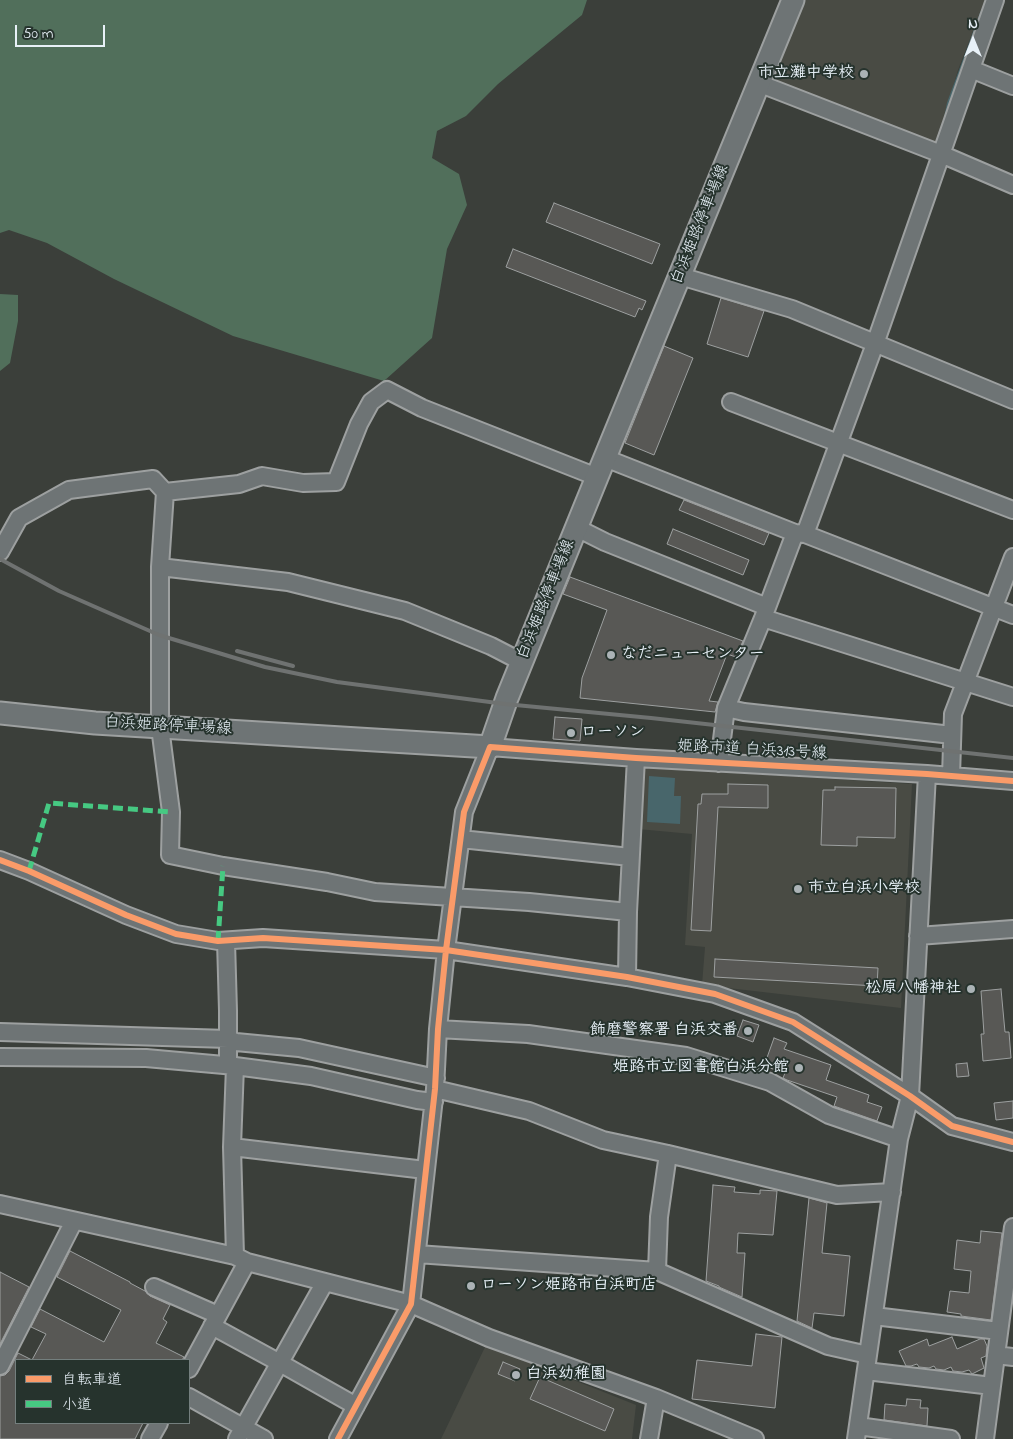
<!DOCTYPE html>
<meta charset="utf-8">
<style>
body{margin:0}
#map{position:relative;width:1013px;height:1439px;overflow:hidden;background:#3b3f3a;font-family:"Indie Flower","Klee One",sans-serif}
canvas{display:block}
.legend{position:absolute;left:15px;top:1359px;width:175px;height:65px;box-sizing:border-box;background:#26332d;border:1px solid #747f7e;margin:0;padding:6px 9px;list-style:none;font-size:15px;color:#e8f1f8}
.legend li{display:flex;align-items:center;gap:10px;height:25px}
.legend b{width:25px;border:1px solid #747f7e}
.north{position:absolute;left:948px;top:15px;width:50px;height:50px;-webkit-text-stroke:4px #26332d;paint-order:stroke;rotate:0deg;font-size:14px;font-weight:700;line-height:20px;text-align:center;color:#e8f1f8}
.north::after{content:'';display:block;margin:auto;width:18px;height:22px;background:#e8f1f8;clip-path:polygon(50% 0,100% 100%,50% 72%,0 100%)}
.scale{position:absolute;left:15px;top:25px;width:90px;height:22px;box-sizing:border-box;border:2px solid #e8f1f8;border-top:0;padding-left:6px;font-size:15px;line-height:18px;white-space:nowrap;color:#e8f1f8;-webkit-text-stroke:4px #26332d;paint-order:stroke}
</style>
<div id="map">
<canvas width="1013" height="1439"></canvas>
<ul class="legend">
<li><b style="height:6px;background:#fa9b69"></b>自転車道</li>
<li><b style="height:6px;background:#46c982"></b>小道</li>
</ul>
<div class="north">N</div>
<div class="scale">50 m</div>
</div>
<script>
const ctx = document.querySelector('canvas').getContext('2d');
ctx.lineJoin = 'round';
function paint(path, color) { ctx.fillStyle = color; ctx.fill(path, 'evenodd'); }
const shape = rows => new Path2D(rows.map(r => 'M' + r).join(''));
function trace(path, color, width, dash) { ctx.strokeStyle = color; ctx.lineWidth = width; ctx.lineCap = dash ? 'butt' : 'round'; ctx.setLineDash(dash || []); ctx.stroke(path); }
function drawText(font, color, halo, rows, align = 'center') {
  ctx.font = font + ' "Indie Flower","Klee One",sans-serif'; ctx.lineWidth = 4; ctx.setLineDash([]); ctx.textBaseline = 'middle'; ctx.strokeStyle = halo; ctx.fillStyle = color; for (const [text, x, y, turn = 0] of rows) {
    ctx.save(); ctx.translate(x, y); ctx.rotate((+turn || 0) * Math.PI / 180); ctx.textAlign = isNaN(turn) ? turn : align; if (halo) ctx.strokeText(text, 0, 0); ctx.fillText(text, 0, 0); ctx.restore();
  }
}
paint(shape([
 [801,0,985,0,958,70,937,141,931,144,769,84],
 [644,767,912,784,901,1008,702,985,705,947,685,945,692,834,638,829],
 [486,1345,636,1405,632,1439,441,1439]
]), '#494b44');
paint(shape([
 [0,0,587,0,582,15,498,84,466,116,437,131,432,158,459,174,467,205,447,249,432,338,384,381,233,336,114,279,47,243,9,230,0,233],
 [0,294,18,295,18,321,10,363,0,371]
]), '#516f5b');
paint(shape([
 [649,776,675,778,674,796,681,796,680,824,647,822]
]), '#48666b');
trace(shape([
 [946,118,949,103,982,13]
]), '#48666b', 4);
const building = shape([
 [554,203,660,244,652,264,546,222,554,203],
 [513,249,646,301,642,310,639,308,635,317,506,267,513,249],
 [721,298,764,311,748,357,707,344,721,298],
 [664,346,693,358,654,455,625,443,664,346],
 [684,500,769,533,764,545,679,510,684,500],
 [673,529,749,560,743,575,667,544,673,529],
 [570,577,743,641,736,657,727,654,709,701,718,702,715,712,580,698,582,678,607,610,563,594,570,577],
 [555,717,582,719,580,741,553,739,555,717],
 [728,784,768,785,768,808,718,807,711,931,691,930,698,804,701,804,702,794,728,794,728,784],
 [835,787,896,788,895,838,857,837,857,846,821,845,823,790,835,790,835,787],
 [715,959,878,968,877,986,714,977,715,959],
 [1001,989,1005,1032,1009,1032,1011,1058,983,1061,981,1034,984,1034,981,991,1001,989],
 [743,1020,759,1025,753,1042,737,1036,743,1020],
 [774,1038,787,1043,784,1049,831,1065,826,1080,869,1095,867,1102,882,1107,877,1121,834,1106,837,1097,787,1080,783,1078,785,1073,764,1066,774,1038],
 [967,1063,969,1076,957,1077,956,1064,967,1063],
 [1013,1101,1013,1118,996,1120,994,1103,1013,1101],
 [713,1185,735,1187,734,1192,760,1194,760,1190,777,1191,773,1235,738,1233,737,1253,745,1253,742,1297,719,1287,719,1286,706,1281,713,1185],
 [809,1198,827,1203,822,1253,850,1256,844,1316,814,1313,812,1328,797,1321,809,1198],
 [981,1231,1002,1233,991,1320,961,1316,961,1314,947,1312,950,1291,969,1293,971,1271,954,1269,957,1240,980,1243,981,1231],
 [70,1251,130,1282,130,1283,145,1291,150,1296,170,1305,163,1319,167,1322,156,1343,184,1357,182,1360,16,1360,16,1423,143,1423,135,1439,0,1439,0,1376,5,1375,9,1371,18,1353,32,1360,46,1334,31,1327,40,1309,104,1342,121,1310,57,1277,70,1251],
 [0,1272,29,1287,0,1344,0,1272],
 [756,1334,782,1337,775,1408,692,1399,697,1360,752,1366,756,1334],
 [952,1337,957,1349,980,1339,984,1339,987,1346,986,1356,981,1358,984,1368,972,1374,969,1370,962,1372,953,1371,951,1367,944,1370,936,1369,934,1366,929,1368,919,1367,917,1364,911,1366,906,1366,899,1351,927,1339,929,1346,952,1337],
 [503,1362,520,1369,515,1381,498,1374,503,1362],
 [540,1377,614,1409,605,1431,530,1399,540,1377],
 [907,1399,921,1400,920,1408,928,1408,927,1426,884,1420,885,1404,906,1406,907,1399]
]);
paint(building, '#585855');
trace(building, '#9da0a0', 1);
const minor = shape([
 [971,69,1013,86],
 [758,83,941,154,1013,185],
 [680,276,792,309,1013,400],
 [731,402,1013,510],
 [605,458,795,533,805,534,1013,615],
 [165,492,160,567,160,727,171,812,170,855,223,866,327,882,375,892,529,902,628,912],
 [577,528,605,542,767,607],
 [805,534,875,344,995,0],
 [0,552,19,518,69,490,153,479,165,492,239,484,262,476,303,483,336,482,359,424,371,402,387,390,422,408,597,477],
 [160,567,288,582,405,611,491,646,522,662],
 [763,618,1013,697],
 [726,708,744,712,952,735],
 [719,763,726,708,763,618,795,533],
 [951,776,953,714,1013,557],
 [461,839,630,857],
 [0,860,29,871,126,915,176,934,218,941,263,938,446,950,627,977,715,994,793,1022,910,1096,952,1126,1013,1142],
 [918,936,1013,929],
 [226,941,228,1011,228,1065],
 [627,977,628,912,636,758],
 [438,1029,528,1034,686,1056,770,1082,829,1115,899,1139],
 [0,1032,228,1039,236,1042,299,1048,436,1078],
 [0,1057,146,1058,235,1066,311,1076,417,1100,434,1102],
 [235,1066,232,1147,235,1256],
 [435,1089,529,1111,603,1140,668,1154,837,1195,892,1192],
 [232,1147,425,1170],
 [0,1204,235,1256,247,1262,411,1304,489,1338,656,1398,755,1439],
 [417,1254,657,1271,828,1346,868,1355],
 [657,1271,659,1217,668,1154],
 [154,1287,218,1315],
 [874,1316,999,1331],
 [212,1326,280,1363,356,1406],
 [996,1355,1013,1357],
 [0,1366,74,1221],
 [189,1369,247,1262],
 [866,1371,992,1386],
 [189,1397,264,1439],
 [858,1426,951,1439],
 [150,1439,159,1423],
 [237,1439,325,1282],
 [338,1439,411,1304,435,1089,438,1029,446,950,464,812,490,747,636,758,927,774,1013,781],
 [649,1439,656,1398],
 [856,1439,899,1139,910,1096,927,774],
 [985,1439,1013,1227]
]);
const major = shape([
 [0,713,95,723,490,747,507,698,597,477,793,0]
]);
trace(minor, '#9da0a0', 20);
trace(major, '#9da0a0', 25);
trace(minor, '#6e7475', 16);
trace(major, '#6e7475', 21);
trace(shape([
 [0,559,59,591,159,635,265,667,337,682,505,704,651,718,1013,758],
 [237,651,293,666]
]), '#6f7271', 4);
trace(shape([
 [29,871,49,803,171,812],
 [218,941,223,866]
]), '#46c982', 5, [10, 5]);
trace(shape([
 [0,860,29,871,126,915,176,934,218,941,263,938,446,950,627,977,715,994,793,1022,910,1096,952,1126,1013,1142],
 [338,1439,411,1304,435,1089,438,1029,446,950,464,812,490,747,636,758,927,774,1013,781]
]), '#fa9b69', 6);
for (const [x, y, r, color] of [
 [864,74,5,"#abb3b6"],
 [611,655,5,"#abb3b6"],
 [571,733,5,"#abb3b6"],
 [798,889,5,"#abb3b6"],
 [971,989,5,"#abb3b6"],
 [748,1031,5,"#abb3b6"],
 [799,1068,5,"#abb3b6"],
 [471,1286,5,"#abb3b6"],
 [516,1375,5,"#abb3b6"]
]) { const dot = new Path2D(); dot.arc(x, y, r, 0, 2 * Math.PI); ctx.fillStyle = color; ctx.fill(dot); trace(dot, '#26332d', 2); }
drawText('bold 16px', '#e8f1f8', '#26332d', [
 ["市立灘中学校",854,74,"right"],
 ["なだニューセンター",621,655],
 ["ローソン",581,733],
 ["市立白浜小学校",808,889],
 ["松原八幡神社",961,989,"right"],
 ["飾磨警察署 白浜交番",738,1031,"right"],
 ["姫路市立図書館白浜分館",789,1068,"right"],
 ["ローソン姫路市白浜町店",481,1286],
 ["白浜幼稚園",526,1375]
], 'left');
drawText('16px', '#e8f1f8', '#26332d', [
 ["白浜姫路停車場線",701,225,-68],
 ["白浜姫路停車場線",547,600,-68],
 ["白浜姫路停車場線",168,727,3],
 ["姫路市道 白浜313号線",752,751,3]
]);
</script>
